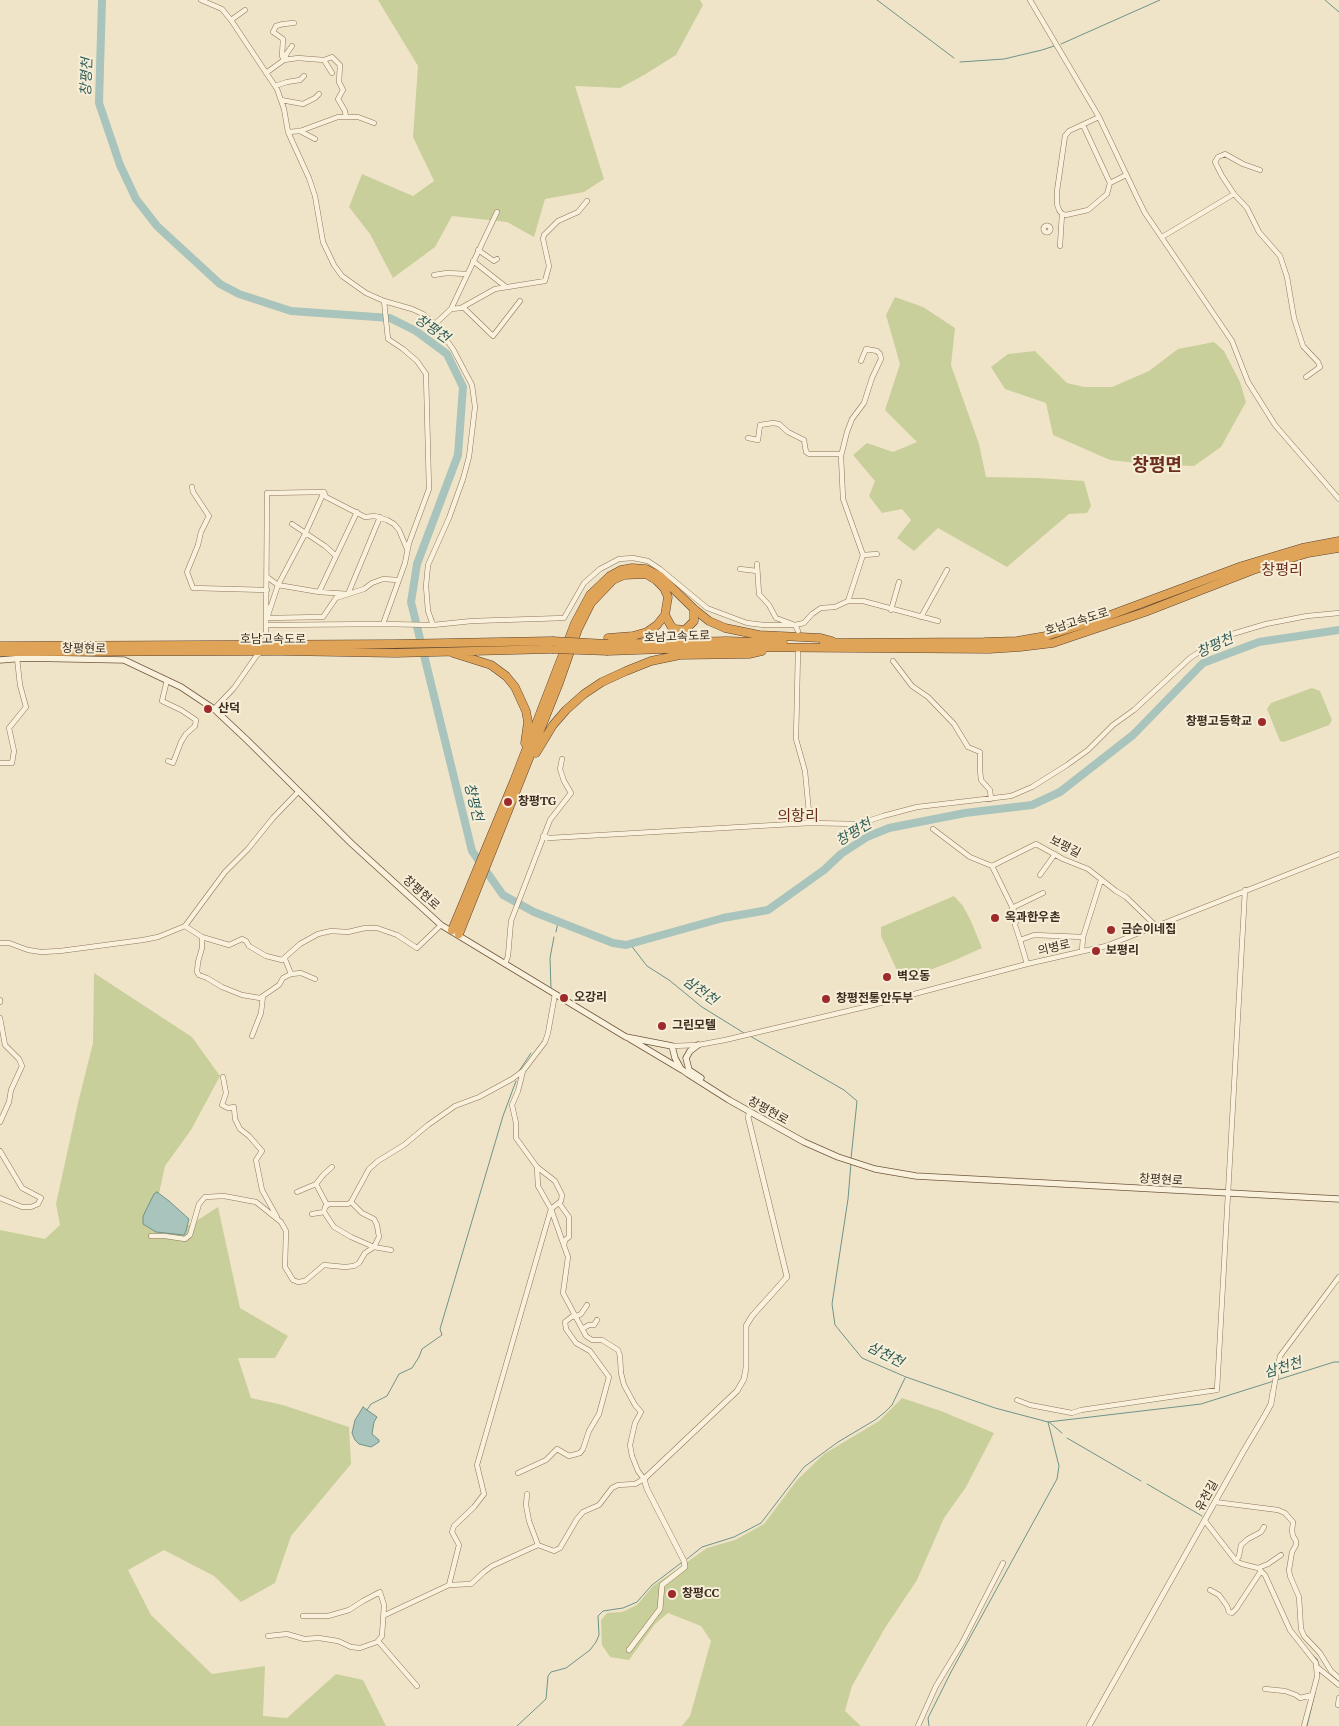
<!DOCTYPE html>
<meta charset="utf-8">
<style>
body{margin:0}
canvas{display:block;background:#f0e4c8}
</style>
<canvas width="1339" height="1726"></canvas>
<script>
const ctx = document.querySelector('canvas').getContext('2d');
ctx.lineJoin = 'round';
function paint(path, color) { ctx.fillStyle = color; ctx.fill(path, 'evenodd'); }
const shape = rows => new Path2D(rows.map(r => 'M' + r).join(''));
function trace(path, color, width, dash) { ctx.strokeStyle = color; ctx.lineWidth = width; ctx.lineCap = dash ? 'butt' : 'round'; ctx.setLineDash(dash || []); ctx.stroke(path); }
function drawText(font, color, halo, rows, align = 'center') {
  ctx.font = font + ' "PT Serif","Noto Sans KR",serif'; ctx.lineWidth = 4; ctx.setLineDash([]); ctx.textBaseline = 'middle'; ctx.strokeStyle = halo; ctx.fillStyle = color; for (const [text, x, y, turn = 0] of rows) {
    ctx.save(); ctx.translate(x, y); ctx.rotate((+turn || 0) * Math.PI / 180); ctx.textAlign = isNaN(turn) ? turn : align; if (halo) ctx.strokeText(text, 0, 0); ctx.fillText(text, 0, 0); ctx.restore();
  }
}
paint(shape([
 [378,0,700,0,703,5,676,55,644,75,620,88,575,86,604,179,584,192,545,199,534,237,507,222,452,216,435,247,393,278,370,234,349,207,362,174,413,196,434,181,413,137,418,66],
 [895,297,923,307,955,328,951,365,979,444,986,477,1039,478,1084,481,1091,506,1087,513,1069,514,1007,567,938,528,914,551,897,538,911,520,902,509,882,513,869,496,875,481,853,455,867,443,893,452,917,442,885,410,900,364,886,315],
 [1214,342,1224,351,1240,382,1246,402,1221,447,1194,466,1145,464,1110,460,1053,435,1046,403,1005,389,991,367,1008,354,1035,351,1067,383,1084,387,1112,387,1149,371,1178,349],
 [1312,688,1320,691,1332,720,1329,725,1284,742,1280,741,1267,709,1271,703],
 [954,896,963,906,971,921,982,948,953,961,902,981,881,936,881,927],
 [94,973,192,1037,220,1076,191,1130,165,1166,153,1221,190,1225,218,1207,240,1308,288,1336,275,1358,238,1358,251,1398,283,1405,349,1427,351,1464,291,1536,275,1583,241,1602,214,1576,164,1550,128,1570,151,1615,212,1674,265,1666,263,1716,287,1718,336,1674,363,1680,386,1726,0,1726,0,1230,45,1239,60,1225,56,1204,78,1103,93,1043],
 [902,1398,941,1411,994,1433,966,1487,944,1518,917,1580,885,1628,852,1686,845,1711,861,1726,682,1726,690,1716,711,1641,701,1626,668,1613,655,1624,629,1660,610,1657,602,1645,601,1620,607,1613,622,1612,637,1605,653,1586,707,1548,735,1540,764,1524,797,1480,824,1454,879,1421]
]), '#c9cf9b');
const water = shape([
 [157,1192,169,1201,189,1219,186,1231,184,1235,156,1232,143,1224,143,1217,145,1212,154,1194,157,1192],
 [363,1407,377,1417,374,1422,372,1434,379,1440,379,1442,371,1447,359,1444,355,1440,352,1433,355,1420,363,1407]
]);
paint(water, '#a9c4bc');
trace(water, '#6f938a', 1);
trace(shape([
 [877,0,954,58],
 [1325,0,1339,12],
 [1061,44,1160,0],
 [960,62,1004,59,1042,50,1054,46],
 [556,932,558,922],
 [630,944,647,966,669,980,702,1007,744,1033],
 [551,988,550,958,554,937],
 [750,1036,844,1090,857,1101,851,1159],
 [519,1071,531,1053],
 [851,1163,848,1199,832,1304,835,1325,862,1358,906,1377,995,1408,1048,1422,1201,1404,1274,1381],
 [1277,1380,1334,1362,1339,1362],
 [367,1410,371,1404,387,1396,399,1374,412,1368,419,1357,422,1349,442,1335,440,1329,503,1116,516,1081],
 [1049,1422,1062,1433],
 [1067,1438,1141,1481],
 [1147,1484,1202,1516],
 [687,1559,702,1547,734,1537,761,1523,804,1467,838,1442,875,1420,885,1412,892,1405,905,1378],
 [1311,1654,1317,1659,1319,1665],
 [517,1726,546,1699,548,1676,551,1672,566,1668,590,1650,596,1642,599,1635,598,1616,603,1611,623,1608,637,1602,652,1585,681,1563],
 [929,1726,928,1718,951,1672,1057,1479,1059,1466,1048,1422],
 [1307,1726,1315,1693]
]), '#6f938a', 1);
trace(shape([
 [102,0,99,103,120,165,136,199,157,226,220,284,239,294,291,311,390,318,416,331,447,354,463,387,458,455,417,564,411,602,472,851,503,895,534,912,613,943,626,945,723,918,768,910,824,870,841,854,867,837,889,828,965,813,1032,805,1060,792,1133,735,1203,663,1259,642,1339,630]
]), '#a9c4bc', 8);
trace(shape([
 [263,646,266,632]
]), '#ccc0a6', 4.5, [4.5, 2]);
const minor = shape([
 [201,0,222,9,231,20,277,89,284,109,288,132,309,178,315,196,323,242,334,265,342,276,366,293,384,301,412,309,423,314,435,324,453,349,472,385,475,407,469,457,463,479,449,518,428,565,426,586,428,611,433,625],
 [1030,0,1099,117,1137,197,1145,213,1232,341,1248,382,1275,425,1339,499],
 [231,20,245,10],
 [284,60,282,56,283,39,273,32,276,26,283,24,294,23],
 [284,60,287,53,292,46],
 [324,60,332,73],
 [266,73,284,60,298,58,324,60,332,57,340,65,339,82,343,90,338,99,345,111,346,117],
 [275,86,287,82,300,80,304,76],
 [281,100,303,104,315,98,319,94],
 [1099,117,1069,131,1065,136,1057,191,1057,204,1059,210,1062,214,1066,215,1088,210,1107,194,1110,183],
 [1083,125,1110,183,1126,175],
 [300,131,315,139],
 [288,132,300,131,338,117,358,117,374,123],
 [1234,194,1222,176,1215,162,1218,157,1225,154,1243,164,1260,170],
 '1043.5 229a3.5 3.5 0 1 1 7 0a3.5 3.5 0 1 1-7 0Z',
 [1162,237,1234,194,1247,208,1259,232,1280,256,1287,277,1294,318,1303,346,1318,362,1320,367,1306,377],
 [1060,246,1062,214],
 [478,250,494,261,497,259],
 [473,261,506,287],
 [434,275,447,273,467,274],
 [463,307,493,336,520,301],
 [451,309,461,308,495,289,545,281,549,266,543,239,544,235,558,221,578,212,587,201],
 [435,324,451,309,497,212],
 [861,361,866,349,877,351,880,354,881,359,872,378,864,403,852,419,847,432,841,456,843,499,863,555],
 [748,438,758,440,760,425,773,423,779,424,788,432,804,440,806,452,809,454,841,454],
 [192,487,193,492,209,516,201,532,198,545,187,572,193,588,267,590],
 [324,492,305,534,278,585,267,618,323,617,336,598,364,589,372,583,383,579,398,580],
 [324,492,326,497,365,517,375,516,387,520,394,524,399,530,407,549],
 [292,524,325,546,336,556],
 [757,564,759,594,769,605,776,618,795,625,798,631],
 [740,569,757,571],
 [267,577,278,585,319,592,348,594,380,517],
 [319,592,357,512],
 [848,601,863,555,877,554],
 [891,610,899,582],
 [921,617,947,570],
 [383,624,433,625,472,621,564,618,584,583,600,569,619,559,633,558,648,561,660,569,707,608,747,623,764,625,795,625,804,623,812,614,821,608,835,607,848,601,863,601,938,621],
 [267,625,383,624,405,563,409,543,429,489,426,374,417,361,403,349,388,339,384,301],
 [266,632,267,493,324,492],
 [798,652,796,739,805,771,810,823],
 [893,661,912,686,928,697,954,724,968,747,980,752,980,770,981,780,990,790,991,799],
 [167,680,162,701,181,710,196,720,195,726,186,734,181,742,173,763,168,761],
 [214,709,234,688,257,655,262,652],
 [0,763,12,763,14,751,9,728,26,707,20,685,17,658],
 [933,829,970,857,992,866,1017,917,1015,925,1020,940],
 [543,836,549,838,810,823,859,824,883,816,917,807,1011,796,1032,787,1067,765,1088,750,1113,725,1134,710,1190,658,1216,641,1229,635,1266,624,1307,616,1339,613],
 [992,866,1036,844,1063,859,1088,869,1116,891,1126,897,1156,926],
 [1040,875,1055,854],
 [1012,908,1043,893],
 [185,926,202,937,229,945,242,939,246,941,249,946,266,956,282,960,300,944,318,934,331,931,348,932,365,928,377,928,397,935,417,948,441,925],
 [202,937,202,948,198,962,197,972,199,975,207,978,222,987,242,995,260,998,279,985,283,978,291,974,301,973,315,979],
 [0,943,9,943,28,950,41,952,60,951,143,940,158,937,185,926,225,872,248,849,273,818,299,791],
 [1082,951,1083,937,1101,880],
 [285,959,291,974],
 [505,964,508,956,511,921,550,820,571,793,564,781,560,769,562,759],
 [1027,964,1020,940,1034,935,1083,937],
 [0,1000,0,1002],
 [0,1018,5,1045,19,1059,22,1066,11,1090,9,1102,0,1122],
 [252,1036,261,1013,263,996],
 [672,1046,698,1045,725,1040,869,1006,1027,964,1106,946,1339,854],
 [223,1077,226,1093,222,1105,228,1108,234,1107,235,1119,240,1129,249,1136,262,1151,256,1160,262,1190,277,1217],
 [0,1151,22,1188,41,1198,38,1204,31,1207,22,1207,0,1198],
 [297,1192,316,1184],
 [351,1202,348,1204,329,1204,325,1207,324,1212,334,1227,351,1237,374,1247,391,1250],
 [559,1203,569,1217,569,1237,565,1240,564,1246],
 [327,1205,316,1184,324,1174,332,1167],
 [312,1214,324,1212],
 [151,1236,165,1236,185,1239,190,1235,199,1204,205,1197,224,1196,256,1202,281,1222,286,1231,285,1267,293,1280,298,1282,305,1281,324,1265,345,1267,354,1266,359,1263,365,1253,374,1247,379,1237,377,1225,374,1219,362,1213,351,1202,369,1169,378,1161,404,1145,428,1125,455,1106,479,1097,512,1079,523,1071,545,1042,548,1033,555,994],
 [575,1317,581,1314,587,1305],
 [582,1329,589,1325,594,1325,597,1320],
 [1273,1392,1280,1356,1339,1277],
 [1017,1400,1030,1405,1072,1413,1081,1410,1217,1390,1245,890],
 [518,1473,546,1460,557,1449,569,1456,580,1453,583,1449,589,1431,599,1414,609,1377,590,1351,576,1343,566,1329,565,1322,574,1315],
 [527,1494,526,1505,529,1521,538,1545],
 [1215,1502,1278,1510,1285,1513,1293,1522,1292,1531,1293,1536,1296,1541,1296,1545,1292,1552,1289,1570,1290,1576,1299,1597,1301,1629,1304,1636,1320,1653,1331,1671,1339,1678],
 [1205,1521,1236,1561,1242,1564,1258,1568,1265,1575,1290,1630,1316,1663,1317,1677,1304,1726],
 [1236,1561,1239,1556,1241,1545,1248,1539,1261,1532,1264,1527],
 [1258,1568,1268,1564,1281,1555],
 [449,1585,471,1584,484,1572,492,1566,538,1545,554,1551,560,1548,577,1519,583,1512,599,1505,612,1488,618,1485,635,1484,644,1479,638,1471,632,1456,630,1445,635,1423,641,1412,635,1405,624,1385,621,1373,620,1356,618,1350,602,1340,592,1340,586,1336,563,1293,568,1257,551,1209,538,1186,537,1167,516,1138,516,1123,512,1105,518,1091,523,1071],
 [1210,1590,1219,1595,1227,1606,1229,1612,1232,1613,1236,1609,1261,1571],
 [385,1615,449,1585,459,1545,452,1532,454,1526,474,1507,484,1494,477,1465,551,1209,561,1201,562,1195,555,1181,537,1167],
 [268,1636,287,1634,304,1639,319,1638,338,1641,351,1647,360,1648,377,1642,382,1636,384,1605,380,1592,363,1601,349,1610,328,1616,303,1616],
 [378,1641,417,1686],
 [1317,1667,1339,1685],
 [1265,1689,1285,1691,1296,1695,1300,1698,1312,1695],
 [1338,1705,1339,1698],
 [918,1726,936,1686,962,1643,1003,1563]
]);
const tertiary = shape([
 [629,1650,660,1609,662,1585,685,1567,684,1561,647,1489,644,1479,737,1391,744,1379,746,1368,746,1326,752,1316,787,1277,748,1117,750,1112],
 [1089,1726,1243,1452,1265,1415,1271,1404,1273,1392]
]);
const secondary = shape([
 [0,660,25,658,124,660,181,687,214,709,247,740,352,844,441,925,626,1037,672,1046,675,1058,681,1069,688,1074,729,1100,804,1142,838,1157,875,1169,916,1176,1339,1199],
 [630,1039,682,1070],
 [698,1045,690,1051,686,1058,689,1070,701,1078]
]);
const motorway = shape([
 [665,615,671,626,675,629,685,630,694,621,694,609],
 [824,643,984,642,1017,641,1046,636,1097,620,1242,566,1302,548,1339,541],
 [608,644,727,641,783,643],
 [0,646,394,644,552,641],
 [608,651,722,647,989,649,1020,647,1053,643,1145,612,1253,570,1308,553,1339,548],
 [0,652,281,651,396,653,552,649],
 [453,653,491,665,506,676,515,687,526,711,528,722,525,743],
 [536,753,553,725,566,710,584,694,602,682,626,671,651,661,680,655,749,654,762,651],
 [452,930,514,781,575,623,590,595,610,576,621,570,632,568,646,569,660,576,694,609,709,621,725,628,759,635,821,638,832,641],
 [459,934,559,683,578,629,591,603,613,580,624,575,646,574,656,580,664,588,668,597,665,615,657,625,647,632,633,636,608,638]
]);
trace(minor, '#8d765c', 5.5);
trace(tertiary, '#8d765c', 6);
trace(secondary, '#6f573f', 7);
trace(motorway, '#5b4430', 9);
trace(minor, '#faf1dc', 4.5);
trace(tertiary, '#faf1dc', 5);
trace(secondary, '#faf1dc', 5.5);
trace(motorway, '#e0a458', 8);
const motorwayBridge = shape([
 [552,641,608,644],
 [552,649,608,651]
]);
trace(motorwayBridge, '#5b4430', 9, []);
trace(motorwayBridge, '#e0a458', 8);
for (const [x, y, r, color] of [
 [208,709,5,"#9e2a2b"],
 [1262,722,5,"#9e2a2b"],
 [508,802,5,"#9e2a2b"],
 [995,918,5,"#9e2a2b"],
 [1111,930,5,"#9e2a2b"],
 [1096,951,5,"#9e2a2b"],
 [887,977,5,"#9e2a2b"],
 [564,998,5,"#9e2a2b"],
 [826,999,5,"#9e2a2b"],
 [662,1026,5,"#9e2a2b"],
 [672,1594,5,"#9e2a2b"]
]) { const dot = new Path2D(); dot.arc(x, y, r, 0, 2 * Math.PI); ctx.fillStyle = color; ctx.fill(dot); trace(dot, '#f7eed8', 2); }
drawText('12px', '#3d2e20', '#f7eed8', [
 ["호남고속도로",1077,622,-17],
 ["호남고속도로",677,637,-2],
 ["호남고속도로",273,640],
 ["창평현로",84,649,1],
 ["보평길",1065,847,27],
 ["창평현로",421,893,42],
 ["의병로",1054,948,-13],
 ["창평현로",768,1111,29],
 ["창평현로",1161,1180,3],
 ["유천길",1207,1496,-61]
]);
drawText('bold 12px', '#3d2e20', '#f7eed8', [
 ["산덕",218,709],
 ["창평고등학교",1252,722,"right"],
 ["창평TG",518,802],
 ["옥과한우촌",1005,918],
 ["금순이네집",1121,930],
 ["보평리",1106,951],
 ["벽오동",897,977],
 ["오강리",574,998],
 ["창평전통안두부",836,999],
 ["그린모텔",672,1026],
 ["창평CC",682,1594]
], 'left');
drawText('italic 14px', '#2f5d5a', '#f7eed8', [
 ["창평천",87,77,-88],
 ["창평천",432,329,34],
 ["창평천",1215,646,-25],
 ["창평천",473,802,76],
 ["창평천",854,833,-31],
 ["삼천천",700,991,35],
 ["삼천천",885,1355,27],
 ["삼천천",1283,1368,-17]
]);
drawText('15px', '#6b2e1e', '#f7eed8', [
 ["창평리",1282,571],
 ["의항리",798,817]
]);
drawText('bold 18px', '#6b2e1e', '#f7eed8', [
 ["창평면",1157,466]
]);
</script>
